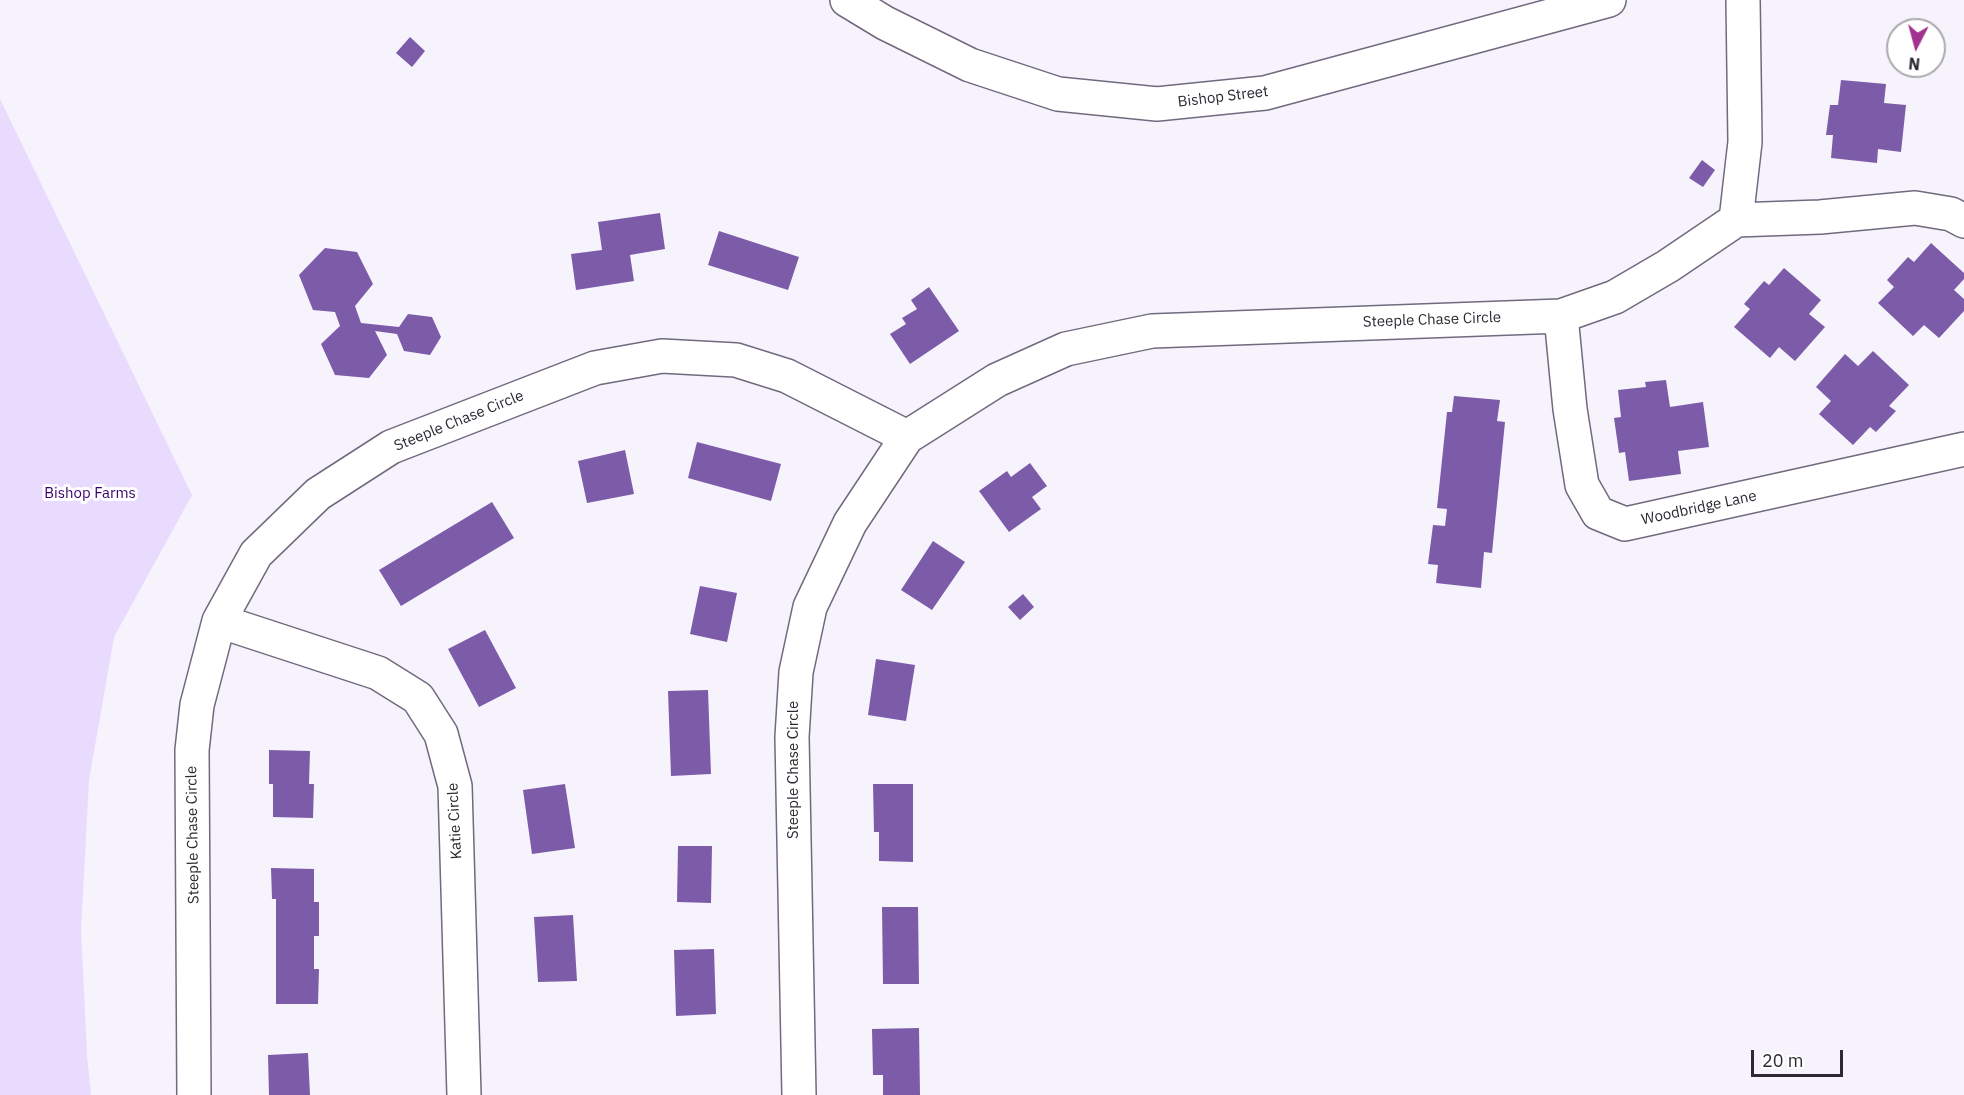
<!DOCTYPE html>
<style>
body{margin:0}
#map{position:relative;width:1964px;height:1095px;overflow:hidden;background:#f6f3fc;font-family:"IBM Plex Sans",sans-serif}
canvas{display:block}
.north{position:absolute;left:1886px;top:18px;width:60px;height:60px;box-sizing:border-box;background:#fff;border:2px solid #aba9ad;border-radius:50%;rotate:186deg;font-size:16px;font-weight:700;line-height:24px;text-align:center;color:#2c2932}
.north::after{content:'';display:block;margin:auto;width:21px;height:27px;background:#a2328f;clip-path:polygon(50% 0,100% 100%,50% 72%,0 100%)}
.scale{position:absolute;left:1751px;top:1050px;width:92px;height:27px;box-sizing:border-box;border:3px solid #2c2932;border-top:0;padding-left:8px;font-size:18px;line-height:21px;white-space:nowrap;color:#2c2932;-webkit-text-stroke:4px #fff;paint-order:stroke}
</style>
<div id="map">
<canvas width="1964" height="1095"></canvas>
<div class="north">N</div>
<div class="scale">20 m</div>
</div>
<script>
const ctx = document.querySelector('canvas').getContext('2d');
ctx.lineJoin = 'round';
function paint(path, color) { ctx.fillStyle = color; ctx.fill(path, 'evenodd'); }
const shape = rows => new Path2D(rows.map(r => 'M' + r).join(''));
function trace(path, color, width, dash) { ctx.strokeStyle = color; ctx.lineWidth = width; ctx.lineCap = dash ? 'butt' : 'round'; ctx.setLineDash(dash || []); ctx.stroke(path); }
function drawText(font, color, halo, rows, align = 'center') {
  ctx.font = font + ' "IBM Plex Sans",sans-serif'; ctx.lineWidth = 6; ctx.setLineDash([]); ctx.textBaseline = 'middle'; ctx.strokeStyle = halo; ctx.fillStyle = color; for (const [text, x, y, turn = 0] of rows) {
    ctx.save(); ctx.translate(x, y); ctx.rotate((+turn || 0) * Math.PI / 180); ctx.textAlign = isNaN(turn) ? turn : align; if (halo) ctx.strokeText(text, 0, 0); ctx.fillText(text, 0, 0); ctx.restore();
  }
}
paint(shape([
 [0,99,192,495,114,637,89,780,81,929,87,1055,91,1095,0,1095]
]), '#e8dbfd');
paint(shape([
 [410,37,425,51,412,67,396,53],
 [1841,80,1886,84,1884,103,1906,105,1901,152,1878,149,1877,163,1831,158,1833,135,1826,135,1830,105,1838,105],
 [1702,160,1715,170,1703,187,1689,178],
 [660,213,665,249,630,255,634,281,576,290,571,254,602,250,598,222],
 [719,231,799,257,788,290,708,265],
 [1931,243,1964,273,1964,279,1954,290,1964,299,1964,311,1939,338,1924,325,1913,336,1878,303,1894,287,1887,280,1908,257,1914,262],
 [325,248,357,252,373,284,355,306,361,323,399,327,408,314,432,317,441,337,430,355,404,351,397,334,375,331,387,355,369,378,335,375,321,344,340,326,335,312,313,310,299,275],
 [1784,268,1821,300,1809,314,1825,327,1795,361,1779,347,1770,358,1734,327,1750,309,1744,304,1764,281,1769,285],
 [929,287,959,331,910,364,890,334,906,324,902,318,917,309,911,300],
 [1873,351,1909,385,1889,406,1896,411,1876,432,1870,427,1853,445,1819,414,1831,401,1816,387,1845,354,1858,366],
 [1666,380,1670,407,1703,402,1709,447,1678,451,1681,474,1629,481,1625,452,1619,453,1614,418,1621,417,1618,390,1646,387,1645,382],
 [1454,396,1500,400,1497,421,1505,422,1492,553,1484,552,1481,588,1436,583,1438,565,1428,564,1433,525,1445,526,1447,509,1437,508,1447,412,1452,412],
 [697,442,781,464,771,501,688,478],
 [625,450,634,494,587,503,578,461],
 [1030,463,1047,486,1032,497,1041,509,1009,532,979,491,1007,471,1011,477],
 [492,502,514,538,401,606,379,570],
 [933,541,965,562,932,610,901,590],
 [700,586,737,593,727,642,690,634],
 [1023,594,1034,607,1020,620,1008,607],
 [485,630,516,688,479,707,448,649],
 [876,659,915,665,906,721,868,715],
 [708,690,711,774,671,776,668,691],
 [269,750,310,751,309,784,314,784,313,818,273,817,273,784,269,784],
 [565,784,575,848,532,854,523,790],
 [873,784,913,784,913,862,879,861,879,832,874,832],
 [678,846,712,846,711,903,677,902],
 [271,868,314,869,314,902,319,902,319,936,314,936,314,969,319,969,318,1004,276,1004,276,899,272,899],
 [882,907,918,907,919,984,883,984],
 [573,915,577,981,538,982,534,917],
 [714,949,716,1014,676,1016,674,950],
 [919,1028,920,1095,883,1095,883,1075,873,1075,872,1029],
 [308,1053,310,1095,269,1095,268,1055]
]), '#7c5ba9');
const minor = shape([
 [1736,220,1820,217,1915,208,1951,214,1964,221],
 [1561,316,1570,409,1582,485,1598,513,1625,524,1964,449],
 [907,437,997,380,1066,349,1152,331,1561,316,1615,297,1668,266,1736,220,1745,142,1743,0],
 [219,621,378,673,418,698,441,734,455,786,464,1095],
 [194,1095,192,750,197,705,219,621,256,554,318,494,391,447,595,368,662,356,736,360,787,376,907,437,850,523,810,607,796,672,792,737,799,1095]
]);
const tertiary = shape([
 [847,0,885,23,970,65,1058,94,1157,104,1265,93,1609,0]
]);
trace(minor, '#71697e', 36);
trace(tertiary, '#71697e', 36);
trace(minor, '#fff', 33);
trace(tertiary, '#fff', 33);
drawText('15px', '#2c2932', '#fff', [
 ["Bishop Street",1223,97,-7],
 ["Steeple Chase Circle",1432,320,-2],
 ["Steeple Chase Circle",459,421,-22],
 ["Woodbridge Lane",1699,508,-12],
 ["Steeple Chase Circle",794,770,-90],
 ["Katie Circle",455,821,-93],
 ["Steeple Chase Circle",193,835,-91]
]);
drawText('15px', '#3a0067', '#fff', [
 ["Bishop Farms",90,494]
]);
</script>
